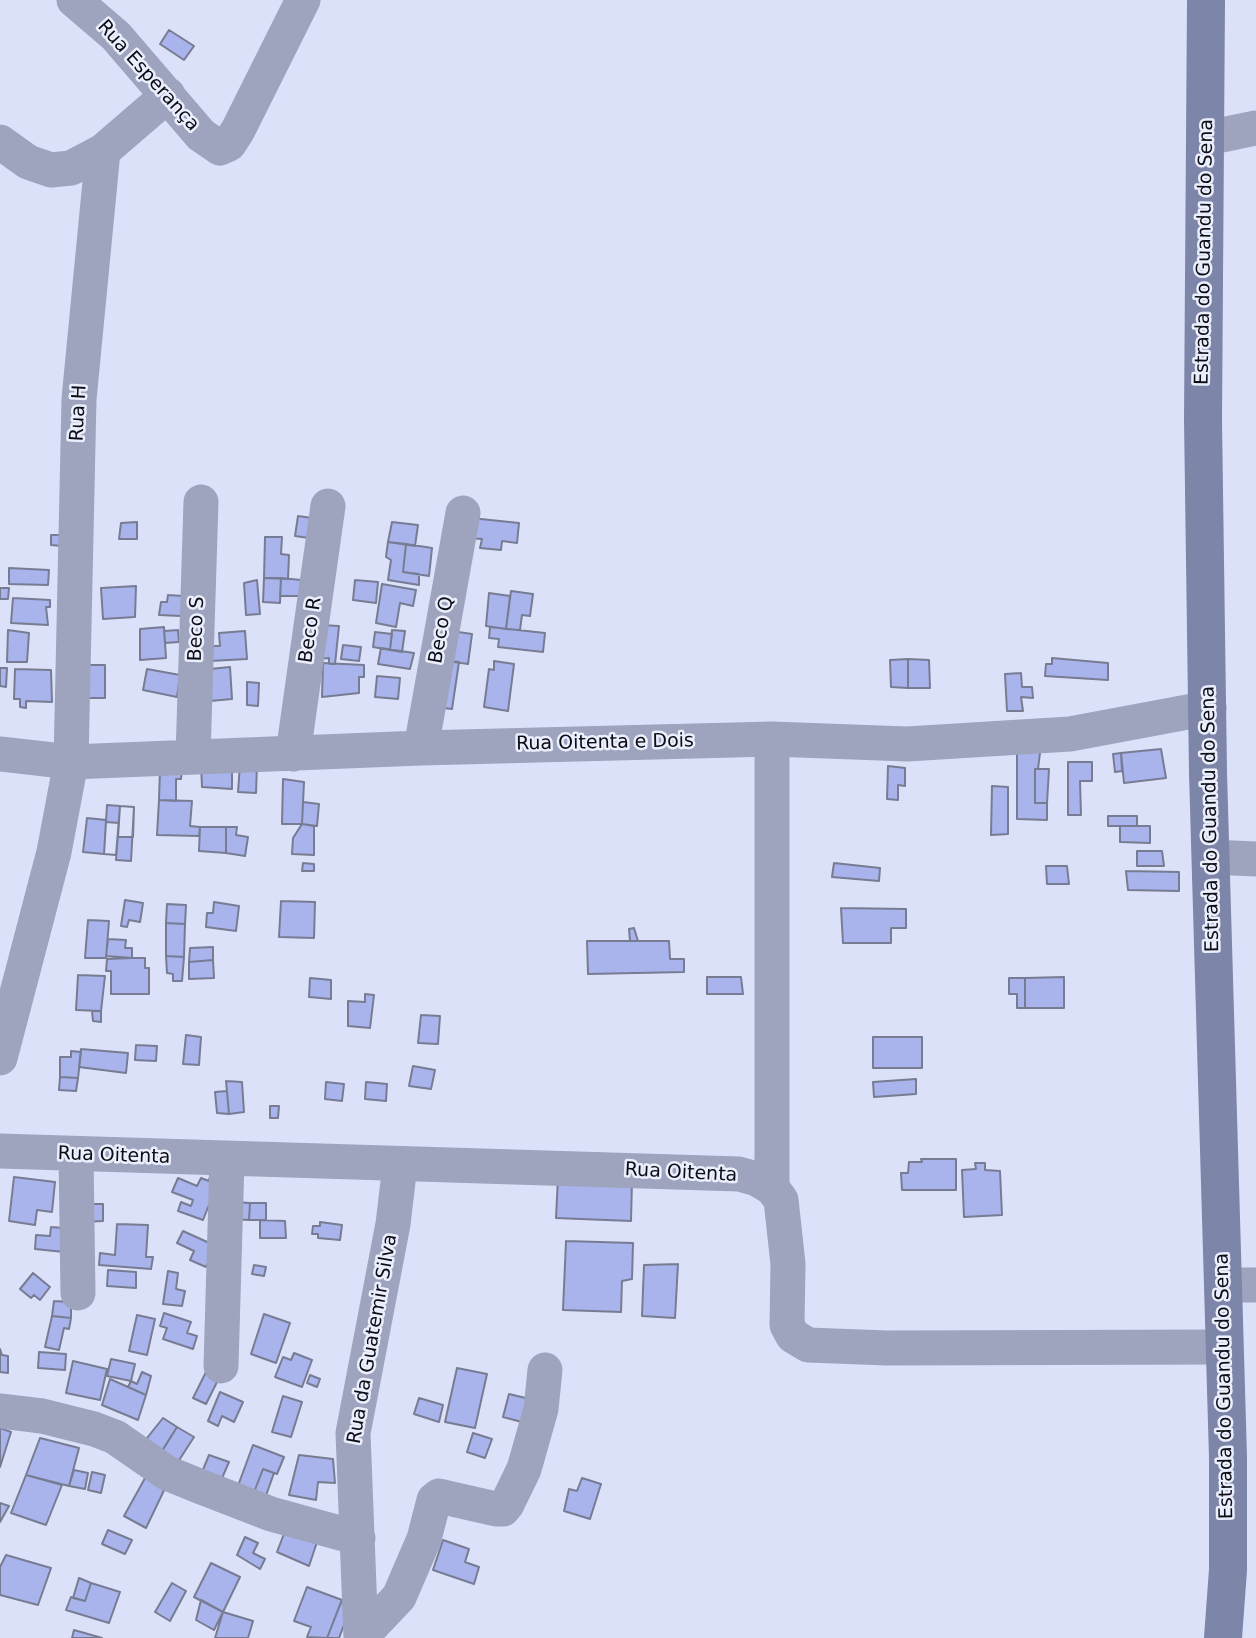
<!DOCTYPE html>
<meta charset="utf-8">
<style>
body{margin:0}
canvas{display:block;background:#dbe1f9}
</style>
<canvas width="1256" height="1638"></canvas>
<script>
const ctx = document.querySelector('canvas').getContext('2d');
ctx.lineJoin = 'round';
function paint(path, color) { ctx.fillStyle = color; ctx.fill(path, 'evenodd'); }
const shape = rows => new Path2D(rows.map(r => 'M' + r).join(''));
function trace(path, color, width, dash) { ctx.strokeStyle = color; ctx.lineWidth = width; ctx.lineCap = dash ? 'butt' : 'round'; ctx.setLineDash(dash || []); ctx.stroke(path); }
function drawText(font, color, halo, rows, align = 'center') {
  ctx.font = font + ' "DejaVu Sans",sans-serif'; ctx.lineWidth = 5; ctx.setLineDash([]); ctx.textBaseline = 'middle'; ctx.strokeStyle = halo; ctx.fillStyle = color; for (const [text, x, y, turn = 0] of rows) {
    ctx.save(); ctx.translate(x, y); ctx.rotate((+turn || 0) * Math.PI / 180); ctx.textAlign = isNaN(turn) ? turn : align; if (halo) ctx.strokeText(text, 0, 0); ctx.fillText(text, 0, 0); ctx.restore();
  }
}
const building = shape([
 [169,30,194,46,184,60,160,44,169,30],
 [298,516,319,519,316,539,295,536,298,516],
 [471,518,519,523,517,543,502,541,501,550,480,548,482,539,468,538,471,518],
 [137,522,137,539,119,539,121,523,137,522],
 [392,522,418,525,415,546,388,542,392,522],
 [51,535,62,535,62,546,51,545,51,535],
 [265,537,282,537,281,554,289,555,288,579,264,578,265,537],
 [388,542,406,544,403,572,419,574,419,585,388,580,391,560,386,557,388,542],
 [406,544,432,548,429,576,403,572,406,544],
 [9,568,49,570,48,585,9,584,9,568],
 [264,578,281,578,280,603,263,602,264,578],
 [281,578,301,580,300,596,280,596,281,578],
 [257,580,260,614,246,615,244,583,257,580],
 [355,580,378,582,376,603,353,600,355,580],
 [382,584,416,590,413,606,400,603,396,627,376,623,382,584],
 [136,586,135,617,103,619,101,588,136,586],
 [0,588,9,588,8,599,0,599,0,588],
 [511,591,533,594,530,616,522,615,520,630,506,629,511,591],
 [489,593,510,596,506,629,486,626,489,593],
 [168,595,183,596,181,616,159,615,161,602,167,602,168,595],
 [13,598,50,600,50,607,46,607,48,625,11,623,13,598],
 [321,625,339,626,335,664,329,664,329,658,318,659,321,625],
 [164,627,166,658,140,660,140,629,164,627],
 [490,627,545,633,543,652,498,647,499,639,489,638,490,627],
 [8,630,29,633,27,662,7,662,8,630],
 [178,630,179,642,165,643,164,631,178,630],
 [392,630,405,631,402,652,390,650,392,630],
 [245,631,247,659,210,661,210,646,220,646,219,633,245,631],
 [451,631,472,634,468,664,447,661,451,631],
 [375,632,392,634,390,650,373,647,375,632],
 [343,645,361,647,359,661,341,659,343,645],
 [381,648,414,653,410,669,378,664,381,648],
 [1052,658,1108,663,1108,680,1045,676,1046,664,1052,664,1052,658],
 [908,659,908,688,891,687,890,660,908,659],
 [908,659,929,660,930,688,908,688,908,659],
 [450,661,459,662,452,709,436,707,450,661],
 [494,661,514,664,508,711,484,707,489,669,494,670,494,661],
 [323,663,364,665,364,677,359,677,359,693,322,697,323,663],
 [87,665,105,665,105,698,87,698,87,665],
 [230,667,232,699,210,701,210,669,230,667],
 [0,668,7,668,6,687,0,686,0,668],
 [15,669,51,670,52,702,26,701,26,708,20,707,20,699,14,699,15,669],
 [147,669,180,675,177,697,143,690,147,669],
 [1021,673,1022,687,1032,687,1033,698,1021,697,1023,711,1007,711,1005,674,1021,673],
 [377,676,400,678,398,699,375,697,377,676],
 [247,682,259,683,258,706,247,705,247,682],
 [1041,745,1038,769,1035,769,1035,803,1047,803,1047,820,1017,819,1017,748,1041,745],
 [1161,749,1166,778,1124,783,1121,753,1161,749],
 [1121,753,1122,771,1115,772,1113,754,1121,753],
 [1068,762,1092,762,1092,781,1080,781,1081,815,1068,815,1068,762],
 [201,764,232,766,232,789,202,787,201,764],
 [240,765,257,765,256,793,238,792,240,765],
 [888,766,905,768,905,786,898,785,898,800,887,799,888,766],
 [1035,769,1049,769,1047,803,1035,803,1035,769],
 [160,770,182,770,181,779,176,779,176,801,159,800,160,770],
 [283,779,304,782,302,824,282,824,283,779],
 [992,786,1008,787,1008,834,991,835,992,786],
 [159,800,192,801,190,826,200,827,199,836,157,835,159,800],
 [303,802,319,804,317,826,302,824,303,802],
 [107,805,120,806,116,855,104,854,107,805],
 [120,806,134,807,133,837,118,837,120,806],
 [120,806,134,807,131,861,116,860,120,806],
 [1108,816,1137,816,1137,826,1108,826,1108,816],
 [87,818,106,820,104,854,83,852,87,818],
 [106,822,119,823,116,855,104,854,106,822],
 [302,824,314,826,314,855,292,854,293,838,302,824],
 [1120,826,1150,826,1150,843,1120,842,1120,826],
 [200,827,226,827,226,853,199,851,200,827],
 [226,827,237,827,236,835,248,837,245,856,226,853,226,827],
 [1137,851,1162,851,1164,866,1137,866,1137,851],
 [303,863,314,864,314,871,302,871,303,863],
 [834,863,880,868,879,881,832,877,834,863],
 [1046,866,1067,866,1069,884,1047,884,1046,866],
 [1126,871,1179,872,1179,891,1128,890,1126,871],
 [125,900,143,903,140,922,129,920,127,927,121,926,125,900],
 [281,901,315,902,314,938,279,937,281,901],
 [214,902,239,906,236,931,206,927,207,913,213,913,214,902],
 [167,904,186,905,185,924,166,923,167,904],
 [841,908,906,909,906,928,891,928,891,943,843,943,841,908],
 [88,920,109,921,106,958,85,958,88,920],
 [166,923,185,924,184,957,166,956,166,923],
 [634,928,638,941,630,941,629,929,634,928],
 [108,939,126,940,125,948,132,948,132,958,106,956,108,939],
 [587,941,669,941,670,959,684,959,684,972,588,974,587,941],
 [213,947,213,960,189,962,190,948,213,947],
 [166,956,184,957,182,981,173,981,173,974,167,973,166,956],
 [132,958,145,958,145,968,149,968,149,994,111,994,111,971,106,971,107,959,132,958],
 [213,960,214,978,189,979,189,962,213,960],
 [78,975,105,976,101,1011,76,1010,78,975],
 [707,977,741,977,743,994,707,994,707,977],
 [1064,977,1064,1008,1025,1008,1025,978,1064,977],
 [310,978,331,980,331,999,309,997,310,978],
 [1009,978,1025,978,1025,1008,1017,1008,1017,994,1009,994,1009,978],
 [365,994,374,995,370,1028,348,1026,348,1001,365,1002,365,994],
 [92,1011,101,1011,101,1022,93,1021,92,1011],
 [421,1015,440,1016,438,1044,418,1043,421,1015],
 [186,1035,201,1037,199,1065,183,1064,186,1035],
 [873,1037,922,1037,922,1068,873,1068,873,1037],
 [136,1045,157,1046,156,1061,135,1060,136,1045],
 [81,1049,128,1053,126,1073,79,1067,81,1049],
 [71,1051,81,1052,78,1078,60,1077,60,1057,71,1057,71,1051],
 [413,1066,435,1070,431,1089,409,1086,413,1066],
 [60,1077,78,1078,76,1091,59,1090,60,1077],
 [916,1079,916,1094,874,1097,873,1082,916,1079],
 [226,1081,242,1082,244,1112,229,1114,226,1081],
 [326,1082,344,1084,342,1101,325,1099,326,1082],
 [366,1082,387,1084,386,1101,365,1099,366,1082],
 [227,1091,229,1114,217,1113,215,1092,227,1091],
 [270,1106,279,1106,278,1118,270,1118,270,1106],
 [921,1159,956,1159,956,1190,902,1190,901,1173,908,1173,909,1162,922,1162,921,1159],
 [975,1163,985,1163,985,1170,1000,1171,1002,1215,964,1217,962,1170,976,1169,975,1163],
 [210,1176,219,1180,203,1220,178,1211,181,1202,191,1206,193,1200,172,1192,178,1178,197,1186,201,1178,209,1181,210,1176],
 [14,1177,55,1182,52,1212,37,1210,35,1225,9,1221,14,1177],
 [558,1177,632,1180,631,1221,556,1218,558,1177],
 [235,1202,250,1203,249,1220,234,1219,235,1202],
 [250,1203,266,1203,266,1220,249,1220,250,1203],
 [85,1204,103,1204,103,1221,84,1222,85,1204],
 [260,1220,285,1221,286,1238,260,1238,260,1220],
 [320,1222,342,1225,340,1240,318,1238,318,1234,312,1234,313,1226,320,1226,320,1222],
 [117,1224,148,1225,146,1257,153,1257,151,1269,99,1265,100,1253,115,1255,117,1224],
 [51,1227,63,1228,64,1252,35,1249,36,1235,50,1236,51,1227],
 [183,1231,216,1246,206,1267,190,1260,194,1251,177,1243,183,1231],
 [566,1241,633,1243,632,1279,622,1281,621,1312,563,1310,566,1241],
 [678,1264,675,1318,642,1316,644,1265,678,1264],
 [254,1265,266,1267,264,1276,252,1274,254,1265],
 [108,1270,136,1272,136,1288,107,1286,108,1270],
 [168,1271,178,1273,176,1289,185,1291,182,1306,163,1304,168,1271],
 [33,1273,50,1287,40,1300,34,1295,31,1298,20,1289,33,1273],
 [54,1301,71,1302,71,1318,52,1316,54,1301],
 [164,1313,191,1322,187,1333,197,1336,193,1349,163,1339,167,1328,160,1326,164,1313],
 [264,1314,290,1323,276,1363,251,1354,264,1314],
 [137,1315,155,1319,147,1355,129,1351,137,1315],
 [52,1316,71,1318,69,1329,64,1328,59,1350,45,1347,52,1316],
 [0,1349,2,1355,8,1356,8,1373,0,1372,0,1349],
 [39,1352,66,1354,65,1370,38,1368,39,1352],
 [294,1353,312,1360,302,1387,275,1377,283,1357,291,1360,294,1353],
 [111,1359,135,1364,131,1381,107,1376,111,1359],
 [73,1361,107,1369,100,1400,66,1393,73,1361],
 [457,1368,487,1374,475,1428,445,1422,457,1368],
 [207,1370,220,1376,206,1404,193,1398,207,1370],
 [142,1372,151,1376,146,1395,128,1387,131,1381,137,1384,142,1372],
 [310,1375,320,1379,317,1387,307,1383,310,1375],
 [110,1379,146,1395,138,1420,102,1405,110,1379],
 [220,1392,243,1402,234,1422,222,1416,218,1426,208,1421,220,1392],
 [509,1394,538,1401,533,1425,503,1417,509,1394],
 [283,1396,302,1402,291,1437,272,1432,283,1396],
 [419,1398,443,1405,439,1422,414,1414,419,1398],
 [163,1418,177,1427,156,1461,143,1443,163,1418],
 [177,1427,194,1437,176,1465,160,1454,177,1427],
 [0,1428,11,1432,0,1467,0,1428],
 [473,1433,492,1439,485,1458,467,1452,473,1433],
 [40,1438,79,1448,69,1486,26,1475,40,1438],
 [253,1445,284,1457,277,1474,263,1469,251,1500,235,1494,253,1445],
 [209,1455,229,1462,219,1485,200,1477,209,1455],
 [299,1455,333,1459,335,1483,318,1482,316,1500,289,1495,299,1455],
 [263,1469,274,1473,263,1504,251,1500,263,1469],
 [74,1470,88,1473,85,1489,69,1486,74,1470],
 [149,1471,168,1482,146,1528,124,1516,149,1471],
 [92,1472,105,1475,101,1493,88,1490,92,1472],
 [26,1475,62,1485,46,1525,11,1513,26,1475],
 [582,1478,601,1484,590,1519,564,1511,569,1489,577,1491,582,1478],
 [0,1503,9,1506,0,1522,0,1503],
 [287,1526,319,1536,309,1566,277,1552,287,1526],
 [108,1530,132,1540,125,1554,102,1544,108,1530],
 [245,1537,258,1543,253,1553,265,1559,260,1569,237,1555,245,1537],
 [443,1540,469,1549,465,1562,479,1567,474,1584,433,1570,443,1540],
 [6,1555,51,1568,38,1605,0,1595,0,1567,6,1555],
 [211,1563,240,1577,223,1612,194,1597,211,1563],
 [79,1578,91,1583,85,1601,73,1598,79,1578],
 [91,1583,120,1592,109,1623,66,1610,71,1597,85,1601,91,1583],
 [172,1583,186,1591,170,1621,155,1612,172,1583],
 [307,1587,342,1600,327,1638,307,1637,311,1627,294,1621,307,1587],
 [201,1600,223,1612,214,1630,196,1620,201,1600],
 [341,1602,351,1606,339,1638,327,1638,341,1602],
 [223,1612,253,1621,248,1638,215,1638,223,1612],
 [74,1630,102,1638,72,1638,74,1630]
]);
paint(building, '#a9b4ed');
trace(building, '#777c92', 2);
trace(shape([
 [74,0,116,36,201,135,220,148,229,144,238,130,303,0],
 [1207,138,1256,128],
 [0,142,28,162,51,170,71,168,103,151],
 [772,739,772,1188],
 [421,748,463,513],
 [0,754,71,762,421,748,772,739,907,744,1070,734,1209,708],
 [293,754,328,506],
 [193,756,201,502],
 [1211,857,1256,859],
 [0,1058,54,852,71,762,79,399,103,151,168,95],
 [0,1151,739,1174,757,1179,772,1188,781,1200,788,1264,787,1325,793,1336,808,1345,887,1348,1224,1347],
 [76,1155,78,1293],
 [1222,1285,1256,1285],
 [221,1366,227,1160],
 [0,1411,42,1416,94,1429,115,1437,167,1473,199,1486,271,1514,358,1538],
 [361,1637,399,1597,424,1539,434,1500,439,1496,496,1509,503,1509,507,1504,524,1469,541,1409,545,1370],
 [361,1638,353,1433,393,1224,400,1165]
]), '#9ea4bd', 35);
trace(shape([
 [1206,0,1203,419,1208,773,1228,1457,1228,1570,1223,1638]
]), '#7d85a9', 38);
drawText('19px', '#0b0c14', '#ebeffd', [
 ["Rua Esperança",148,76,48],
 ["Estrada do Guandu do Sena",1205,252,-89],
 ["Rua H",79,413,-87],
 ["Beco S",197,629,-88],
 ["Beco R",311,630,-82],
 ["Beco Q",442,630,-80],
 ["Rua Oitenta e Dois",605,743,-1],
 ["Estrada do Guandu do Sena",1211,819,-91],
 ["Rua Oitenta",114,1156,2],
 ["Rua Oitenta",681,1173,3],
 ["Rua da Guatemir Silva",373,1339,-80],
 ["Estrada do Guandu do Sena",1225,1386,-91]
]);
</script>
